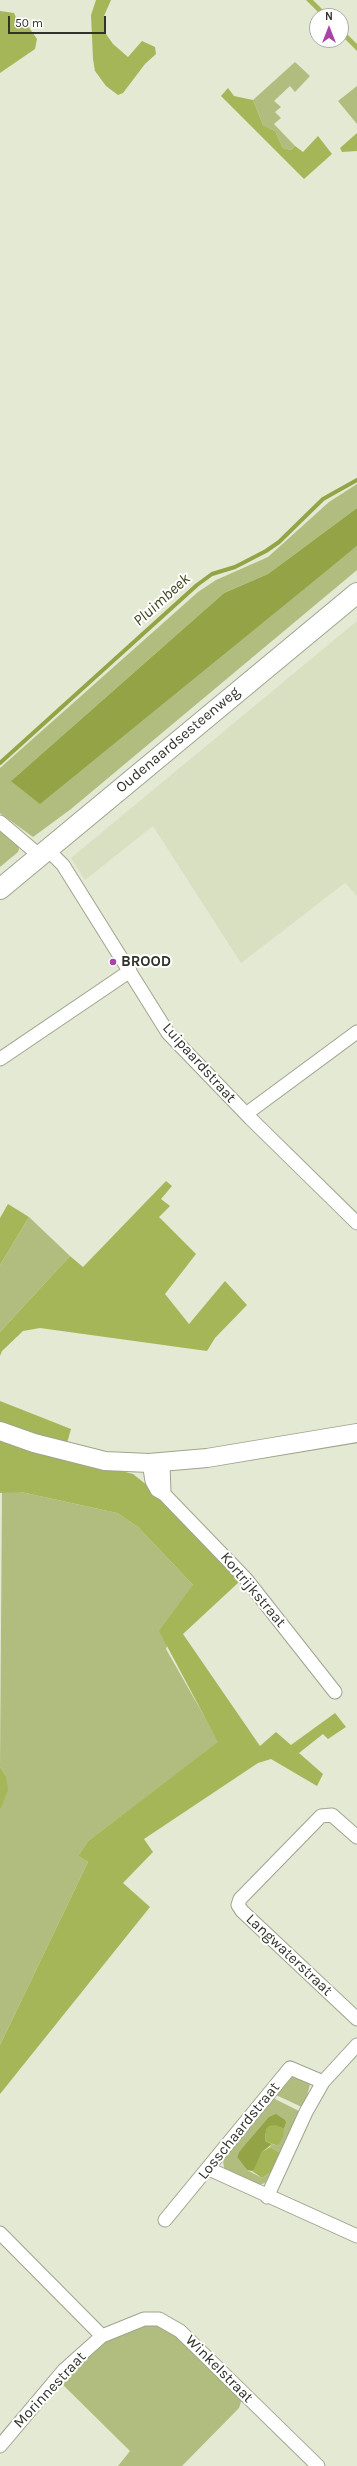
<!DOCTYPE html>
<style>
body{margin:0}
#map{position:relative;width:357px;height:2466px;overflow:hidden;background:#e3e9d2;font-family:Karla,sans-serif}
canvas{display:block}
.north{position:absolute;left:309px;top:8px;width:40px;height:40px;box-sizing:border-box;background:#fff;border:1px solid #acada9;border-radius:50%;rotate:0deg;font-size:11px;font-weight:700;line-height:16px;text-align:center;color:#303229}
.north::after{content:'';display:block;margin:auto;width:14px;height:18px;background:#a843a8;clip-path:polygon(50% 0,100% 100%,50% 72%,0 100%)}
.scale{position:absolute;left:8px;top:16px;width:98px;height:18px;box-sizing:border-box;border:2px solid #303229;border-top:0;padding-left:5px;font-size:12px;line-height:14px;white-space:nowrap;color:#303229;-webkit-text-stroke:3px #fff;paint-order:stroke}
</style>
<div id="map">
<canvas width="357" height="2466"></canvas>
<div class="north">N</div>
<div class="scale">50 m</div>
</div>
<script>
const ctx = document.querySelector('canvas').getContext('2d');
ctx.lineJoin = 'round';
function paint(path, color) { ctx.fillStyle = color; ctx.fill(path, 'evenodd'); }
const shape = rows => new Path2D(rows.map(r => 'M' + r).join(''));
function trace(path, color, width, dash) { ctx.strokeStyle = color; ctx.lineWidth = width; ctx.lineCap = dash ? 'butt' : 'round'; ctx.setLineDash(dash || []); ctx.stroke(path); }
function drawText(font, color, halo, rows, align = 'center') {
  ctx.font = font + ' Karla,sans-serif'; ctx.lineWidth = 4; ctx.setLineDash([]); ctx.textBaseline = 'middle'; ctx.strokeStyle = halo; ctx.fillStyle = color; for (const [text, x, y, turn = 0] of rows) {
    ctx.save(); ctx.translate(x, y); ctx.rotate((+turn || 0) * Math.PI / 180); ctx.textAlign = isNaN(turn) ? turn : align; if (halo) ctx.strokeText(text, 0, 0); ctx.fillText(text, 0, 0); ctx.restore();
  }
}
paint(shape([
 [357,621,357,896,345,883,241,963,153,826,85,880,71,858]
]), '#d9dfc1');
paint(shape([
 [295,62,310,76,295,92,290,86,274,101,281,107,275,112,281,118,274,124,295,146,291,150,283,148,275,131,263,125,253,100],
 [357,86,357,124,338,101],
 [357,484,357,508,268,574,224,593,11,781,218,657,357,546,357,570,71,809,33,837,0,813,0,768,198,592,216,580,268,557,329,502],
 [0,826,18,844,19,849,18,852,0,867],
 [29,1217,70,1256,0,1332,0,1265],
 [2,1492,21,1492,117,1513,138,1527,193,1585,166,1649,219,1742,88,1841,78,1856,88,1862,0,2045,0,1810,6,1776,0,1767],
 [294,2075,306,2079,310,2084,304,2108,276,2095],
 [273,2098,301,2112,280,2153,270,2147,272,2144,278,2146,286,2123,250,2141,239,2152,237,2157,247,2170,262,2178,271,2172,265,2183,255,2186,227,2172,224,2168,223,2160],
 [155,2324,173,2329,242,2399,239,2408,182,2466,118,2466,130,2451,58,2380,105,2339,137,2326]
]), '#b0bd7e');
paint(shape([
 [96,0,111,0,104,16,106,34,113,44,128,57,142,41,155,47,156,54,145,64,123,93,118,95,106,86,95,71,93,59,91,15],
 [306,0,313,0,329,16,322,16],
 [0,11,14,13,20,26,28,26,37,39,35,49,0,73],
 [341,28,357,44,357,51,341,35],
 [228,88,234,96,253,100,263,125,275,131,283,148,291,150,295,146,303,152,318,136,332,154,304,179,221,96],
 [357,133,357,151,342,152,340,148],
 [166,1181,172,1186,161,1199,170,1206,159,1217,196,1254,165,1294,189,1324,225,1281,247,1305,215,1338,207,1351,40,1328,23,1331,2,1351,0,1356,0,1332,70,1256,83,1267],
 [8,1204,29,1217,0,1265,0,1218],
 [0,1401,71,1429,67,1443,0,1423],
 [0,1436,41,1450,133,1474,148,1486,239,1582,183,1634,260,1746,276,1732,291,1745,335,1713,346,1727,328,1739,323,1734,299,1753,323,1774,317,1786,271,1759,258,1763,144,1839,153,1852,123,1883,150,1907,0,2094,0,2045,88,1862,78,1856,88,1841,218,1742,159,1631,193,1585,138,1527,117,1513,21,1492,0,1493],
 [0,1767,6,1776,8,1790,0,1810],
 [269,2125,275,2125,284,2129,283,2137,278,2146,265,2141,266,2129],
 [270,2147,280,2153,271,2172,262,2178,252,2171,262,2152]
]), '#a5b658');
paint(shape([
 [357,508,357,546,40,804,11,781,224,593,268,574],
 [276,2114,285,2120,286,2123,284,2129,275,2125,269,2126,266,2129,265,2141,272,2144,262,2152,254,2169,252,2171,247,2170,237,2157,239,2152,269,2117]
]), '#93a345');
trace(shape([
 [0,763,197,585,212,574,235,567,266,551,279,542,323,499,357,480]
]), '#93a345', 4);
const street = shape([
 [0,822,40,856],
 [47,849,63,865,168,1033,251,1119,357,1223],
 [0,1059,130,971],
 [246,1114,357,1032],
 [149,1463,152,1481,157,1490,164,1494,246,1579,335,1692],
 [163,1463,164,1494],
 [357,1837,332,1815,321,1816,240,1899,238,1905,242,1911,357,2019],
 [209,2169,357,2236],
 [267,2197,306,2112,323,2082,357,2045],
 [165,2220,290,2068,323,2082],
 [0,2233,102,2336],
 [0,2446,64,2370,102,2336,144,2319,159,2319,180,2331,318,2466]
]);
const secondary = shape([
 [0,1431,34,1443,105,1461,149,1463,207,1458,357,1433]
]);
const primary = shape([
 [0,889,357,593]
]);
trace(street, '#9fa48e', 15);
trace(secondary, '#9fa48e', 20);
trace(primary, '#9fa48e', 22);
trace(street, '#fff', 13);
trace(secondary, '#fff', 18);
trace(primary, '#fff', 20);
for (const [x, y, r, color] of [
 [113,962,4,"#a843a8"]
]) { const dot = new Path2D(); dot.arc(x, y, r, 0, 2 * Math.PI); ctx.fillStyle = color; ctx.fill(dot); trace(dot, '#fff', 1.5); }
drawText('15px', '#303229', '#fff', [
 ["Oudenaardsesteenweg",178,740,-40],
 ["Luipaardstraat",199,1063,48],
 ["Kortrijkstraat",253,1590,50],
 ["Langwaterstraat",289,1955,43],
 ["Losschaardstraat",239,2131,-51],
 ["Winkelstraat",219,2369,45],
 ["Morinnestraat",50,2390,-47]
]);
drawText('bold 15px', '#303229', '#fff', [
 ["BROOD",121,962]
], 'left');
drawText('italic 16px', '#404720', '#fff', [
 ["Pluimbeek",162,600,-42]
]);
</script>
